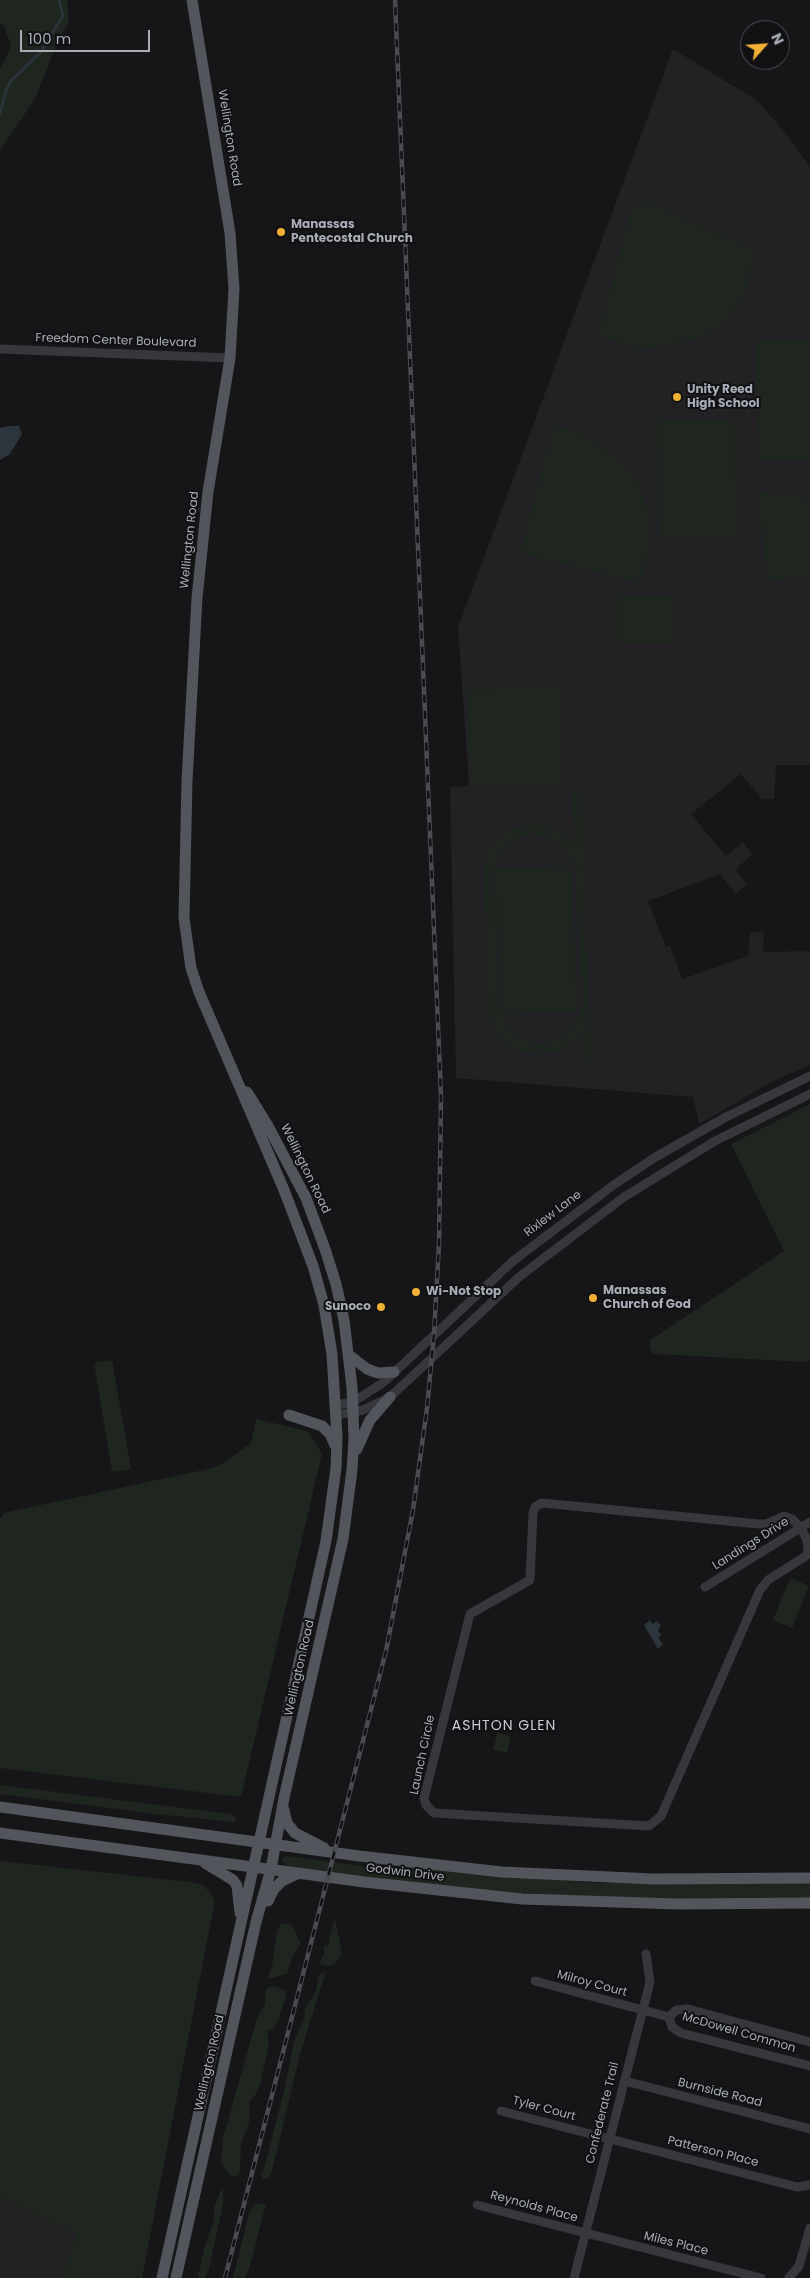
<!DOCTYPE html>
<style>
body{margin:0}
#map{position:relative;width:810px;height:2278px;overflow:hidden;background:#161618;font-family:Poppins,sans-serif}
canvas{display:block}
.north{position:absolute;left:740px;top:20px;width:50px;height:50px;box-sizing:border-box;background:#111113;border:1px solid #4d4f55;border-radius:50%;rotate:64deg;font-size:14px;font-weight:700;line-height:20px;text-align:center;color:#a8adb8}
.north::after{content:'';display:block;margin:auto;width:18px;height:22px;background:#f2b134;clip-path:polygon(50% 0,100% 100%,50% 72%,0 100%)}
.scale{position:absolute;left:20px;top:30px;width:130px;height:22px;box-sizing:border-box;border:2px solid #a8adb8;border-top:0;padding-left:6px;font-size:15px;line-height:18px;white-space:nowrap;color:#a8adb8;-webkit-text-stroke:4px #111113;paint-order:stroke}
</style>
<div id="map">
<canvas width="810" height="2278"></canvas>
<div class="north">N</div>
<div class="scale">100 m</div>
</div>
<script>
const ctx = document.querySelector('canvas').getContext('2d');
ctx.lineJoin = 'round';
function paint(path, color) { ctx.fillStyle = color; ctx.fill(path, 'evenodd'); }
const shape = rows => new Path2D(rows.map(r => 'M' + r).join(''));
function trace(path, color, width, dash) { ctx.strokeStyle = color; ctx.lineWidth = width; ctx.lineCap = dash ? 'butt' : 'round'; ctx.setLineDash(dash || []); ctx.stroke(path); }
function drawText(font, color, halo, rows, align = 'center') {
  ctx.font = font + ' Poppins,sans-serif'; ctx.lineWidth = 4; ctx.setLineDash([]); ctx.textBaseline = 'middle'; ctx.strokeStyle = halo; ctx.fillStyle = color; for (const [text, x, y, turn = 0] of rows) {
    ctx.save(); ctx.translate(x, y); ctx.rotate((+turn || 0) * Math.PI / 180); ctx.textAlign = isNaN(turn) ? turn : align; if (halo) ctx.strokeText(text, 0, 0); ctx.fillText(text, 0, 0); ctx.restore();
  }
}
paint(shape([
 [673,49,758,101,791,140,810,167,810,765,776,765,774,799,762,799,741,774,691,814,726,856,743,842,752,854,735,870,747,884,736,894,720,874,648,901,666,947,670,946,682,979,748,956,750,932,764,932,763,952,810,951,810,1065,773,1081,699,1124,693,1097,456,1078,450,787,469,786,458,627],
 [0,1986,104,2278,0,2278]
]), '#222225');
paint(shape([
 [0,0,67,0,69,22,59,38,35,99,0,150,0,70,11,46,4,26,0,24],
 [647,201,755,251,745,293,724,323,696,339,638,350,598,335,632,207],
 [810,339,810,459,758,460,755,340],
 [658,419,734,420,736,537,659,539],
 [554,426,574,430,599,446,619,460,638,483,648,513,648,550,641,583,520,553],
 [758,492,799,497,810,502,810,575,773,580,767,577],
 [618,595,673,595,673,643,618,643],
 [559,687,562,784,470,786,467,690],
 [581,791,591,1060,583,1061,582,1033,559,1051,539,1054,521,1051,512,1047,498,1033,490,1015,483,871,487,856,493,844,505,833,517,827,541,825,558,830,574,845,572,792],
 [530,834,546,836,563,845,576,867,582,998,579,1016,574,1026,559,1039,549,1043,537,1044,527,1042,513,1034,507,1028,500,1014,498,1004,493,878,496,858,501,850,516,838],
 [571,866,576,1011,501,1014,496,869],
 [810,1104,810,1360,805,1362,654,1354,650,1349,650,1340,784,1251,731,1144],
 [112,1360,131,1469,112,1472,94,1363],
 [256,1419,308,1431,322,1454,241,1797,0,1768,0,1519,4,1513,217,1467,251,1443],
 [790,1578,809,1586,792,1628,773,1620],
 [497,1733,511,1736,507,1753,493,1750],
 [0,1785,231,1814,237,1819,234,1822,156,1814,0,1794],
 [284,1856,362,1866,410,1867,597,1883,810,1883,810,1898,616,1899,487,1891,427,1885,289,1867,283,1862,282,1859],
 [0,1861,190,1882,204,1885,215,1900,142,2278,63,2278,77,2234,0,2197],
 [335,1918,342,1953,335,1964,328,1966,319,1964,324,1954,324,1946,329,1944,329,1938],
 [281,1924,290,1924,293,1927,301,1944,292,1957,287,1974,267,1979,272,1967,277,1931],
 [326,1971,301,2051,272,2170,269,2177,263,2180,261,2175,264,2168,283,2095,295,2038,304,2020,305,2008,316,1991,318,1977,321,1973],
 [274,1986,286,1990,286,1996,278,2021,273,2028,267,2031,269,2044,261,2081,256,2094,249,2102,249,2122,241,2144,240,2172,236,2176,231,2176,221,2163,223,2138,257,2018,265,2004,265,1992,266,1989],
 [223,2189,223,2204,209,2269,205,2278,198,2278,204,2249,214,2221,214,2208,220,2192],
 [262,2203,266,2204,249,2269,245,2278,233,2278,249,2213,254,2205]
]), '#1e261f');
paint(shape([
 [8,426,19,426,22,434,10,454,0,460,0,428],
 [650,1620,652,1624,657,1621,661,1625,658,1630,661,1635,658,1638,663,1644,658,1649,644,1625]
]), '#2c353c');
trace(shape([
 [0,114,6,90,11,81,40,53,58,24,63,16,59,0]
]), '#2c353c', 2.5);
trace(shape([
 [0,349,230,358],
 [336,1405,353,1402,384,1382,513,1261,615,1184,654,1158,726,1117,810,1076],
 [337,1415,363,1410,390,1397,519,1277,624,1197,715,1141,810,1094],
 [542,1503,759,1524,766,1524,784,1516,792,1519,801,1528,807,1540,808,1552,806,1556,768,1580,760,1590,661,1816,649,1826,434,1813,426,1805,424,1798,470,1614,530,1580,533,1513,535,1507,542,1503],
 [705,1587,810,1522],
 [535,1981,669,2017],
 [669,2017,672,2027,681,2033,810,2066],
 [669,2017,676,2010,688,2009,810,2042],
 [625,2081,810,2129],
 [501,2111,797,2187,810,2185],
 [477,2205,761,2278],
 [574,2278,650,1982,646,1954],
 [789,2278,799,2266,810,2228]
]), '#37383d', 9);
trace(shape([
 [349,1355,367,1369,378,1373,394,1372],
 [289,1415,322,1426,330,1434,335,1445],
 [357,1449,370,1420,390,1397],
 [0,1807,359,1856,502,1872,653,1879,810,1878],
 [284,1810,287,1823,295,1833,324,1848],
 [0,1833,364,1882,522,1899,678,1904,810,1903],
 [205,1863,233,1880,237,1886,240,1913],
 [268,1901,274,1889,282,1881,299,1873],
 [162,2278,326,1541,336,1468,337,1437,332,1354,324,1305,313,1266,284,1190,199,992,191,968,184,918,187,781,197,598,208,492,230,358,234,289,230,233,192,0],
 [176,2278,256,1922,271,1869,284,1798,343,1539,352,1470,354,1439,352,1387,344,1320,336,1284,325,1249,306,1198,268,1126,247,1092]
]), '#53555c', 11);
const rail = shape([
 [225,2278,386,1651,413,1510,427,1408,434,1334,439,1244,441,1096,395,0]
]);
trace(rail, '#4a4c52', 4.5);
trace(rail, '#111113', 2.5, [8]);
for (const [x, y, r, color] of [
 [281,232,5,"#f2b134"],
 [677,397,5,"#f2b134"],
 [416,1292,5,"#f2b134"],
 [593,1298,5,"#f2b134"],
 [381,1307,5,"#f2b134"]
]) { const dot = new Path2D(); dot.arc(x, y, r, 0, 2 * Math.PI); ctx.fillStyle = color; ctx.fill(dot); trace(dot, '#111113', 2); }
drawText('12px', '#a8adb8', '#111113', [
 ["Wellington Road",229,138,81],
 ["Freedom Center Boulevard",116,341,2],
 ["Wellington Road",190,540,-84],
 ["Wellington Road",305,1169,64],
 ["Rixlew Lane",553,1214,-37],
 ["Landings Drive",751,1544,-32],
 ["Wellington Road",300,1668,-77],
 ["Launch Circle",423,1755,-78],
 ["Godwin Drive",405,1873,7],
 ["Milroy Court",592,1984,15],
 ["McDowell Common",739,2033,16],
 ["Wellington Road",210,2063,-77],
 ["Burnside Road",720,2093,14],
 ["Tyler Court",544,2109,15],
 ["Confederate Trail",603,2113,-76],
 ["Patterson Place",713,2152,14],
 ["Reynolds Place",534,2207,15],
 ["Miles Place",676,2244,14]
]);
drawText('bold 12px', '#a8adb8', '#111113', [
 ["Manassas",291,225],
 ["Pentecostal Church",291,239],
 ["Unity Reed",687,390],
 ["High School",687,404],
 ["Manassas",603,1291],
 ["Church of God",603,1305],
 ["Wi-Not Stop",426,1292],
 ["Sunoco",371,1307,"right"]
], 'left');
ctx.letterSpacing = '1px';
drawText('14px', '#c9ccd4', '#111113', [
 ["ASHTON GLEN",504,1726]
]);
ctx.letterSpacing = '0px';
</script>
